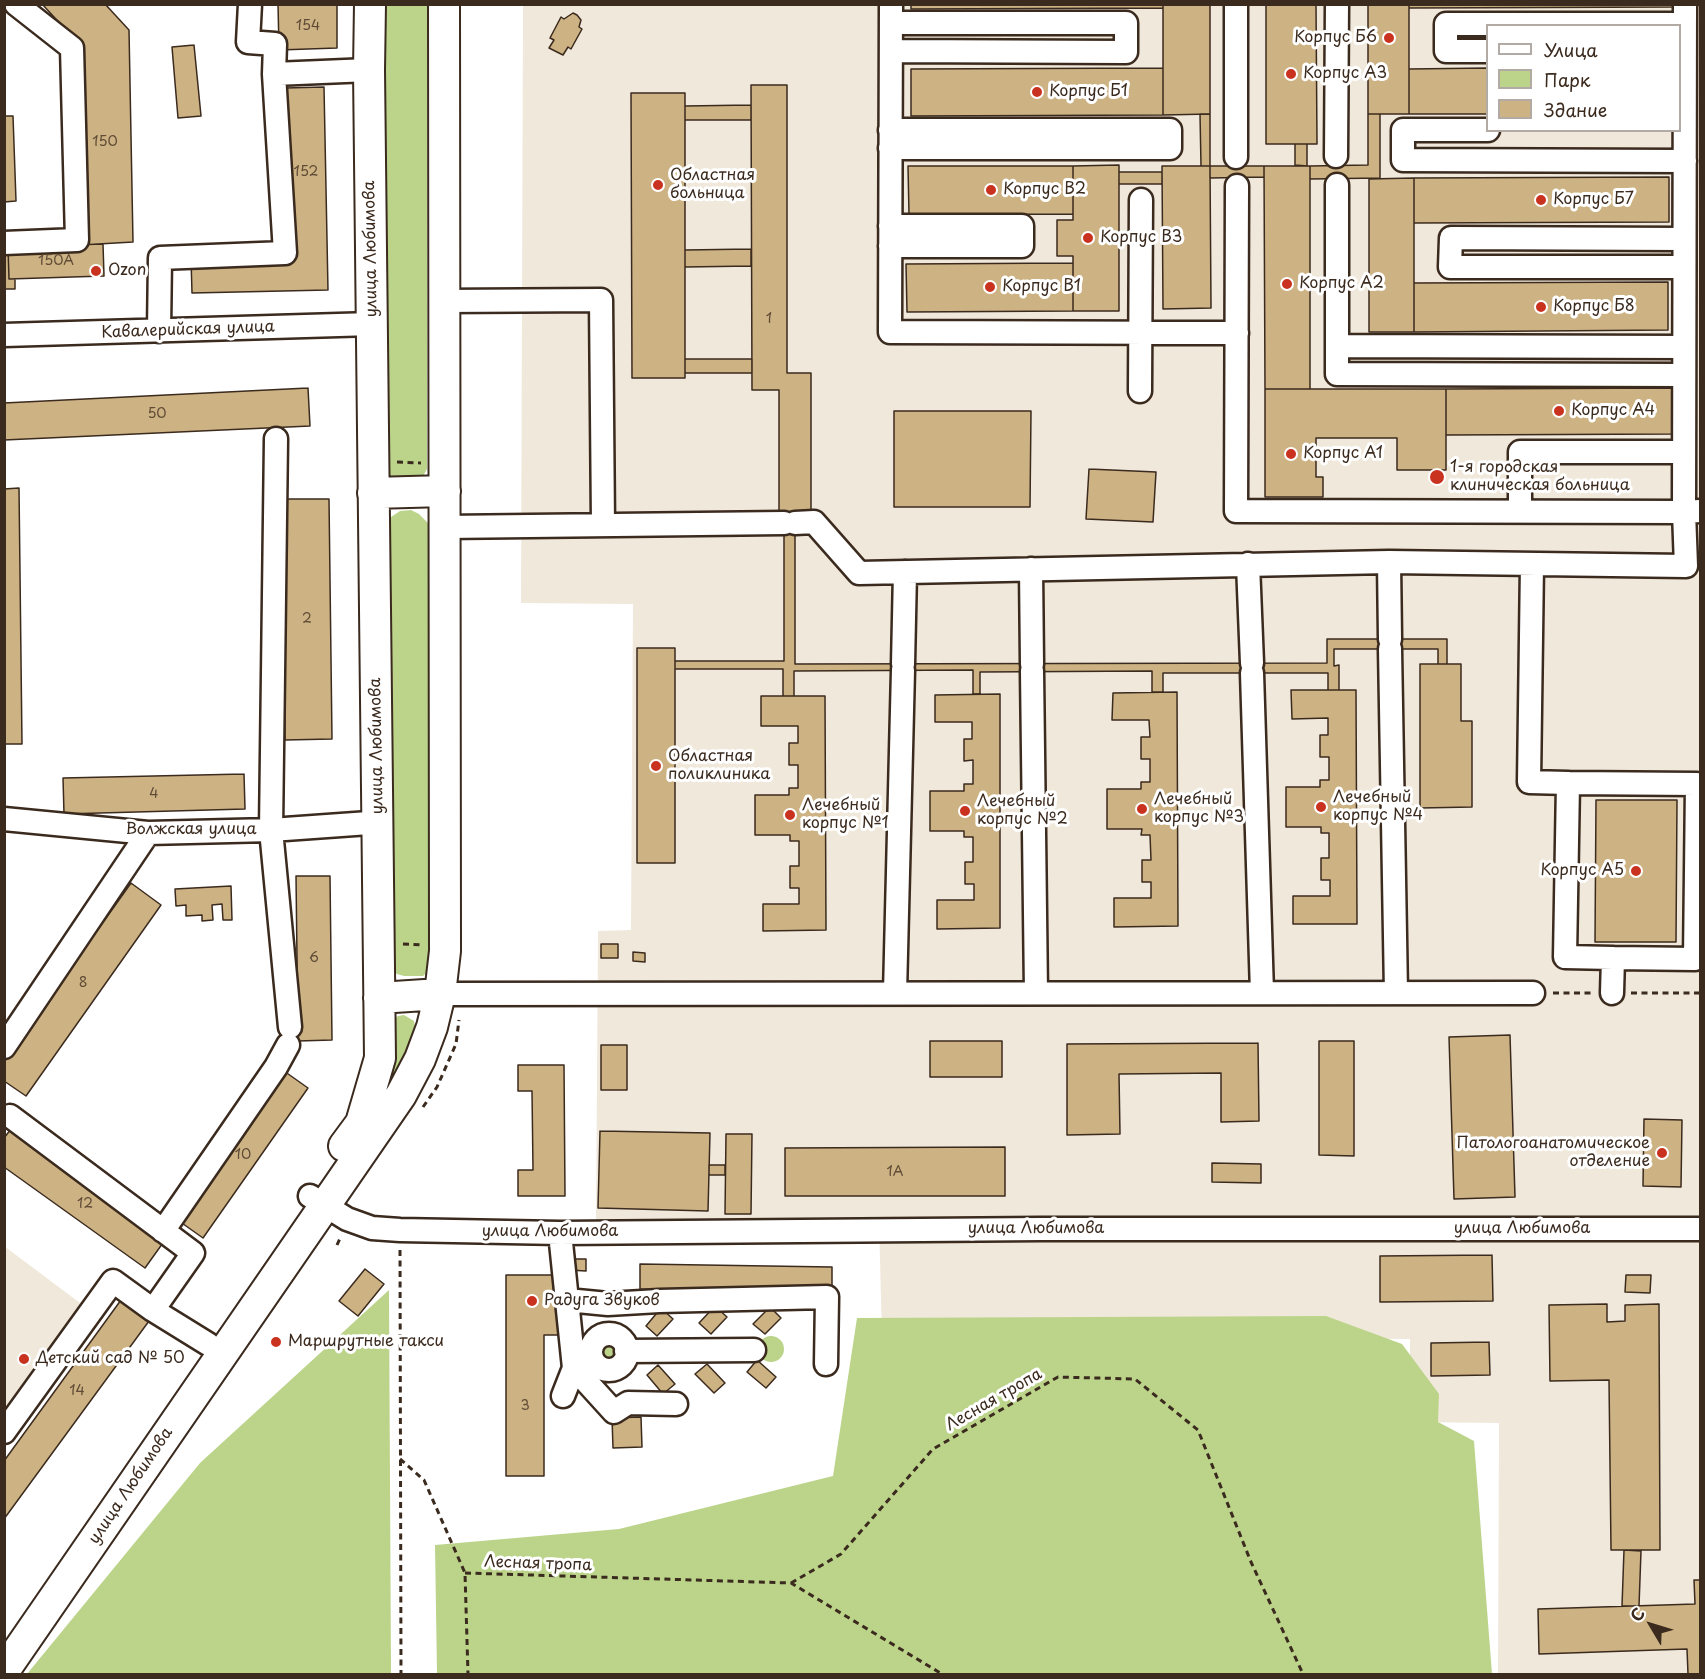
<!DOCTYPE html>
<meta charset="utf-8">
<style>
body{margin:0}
#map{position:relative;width:1705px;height:1679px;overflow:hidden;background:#fff;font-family:"Playpen Sans",sans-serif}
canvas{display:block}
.frame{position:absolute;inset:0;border:6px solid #3b2a1e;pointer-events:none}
.legend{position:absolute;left:1486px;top:24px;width:195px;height:108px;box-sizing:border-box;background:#fff;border:2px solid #b1aaa5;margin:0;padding:8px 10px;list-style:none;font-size:18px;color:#3b2a1e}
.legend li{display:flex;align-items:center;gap:12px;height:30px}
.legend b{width:30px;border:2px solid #b1aaa5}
.north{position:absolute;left:1621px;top:1595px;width:60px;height:60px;-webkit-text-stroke:4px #fff;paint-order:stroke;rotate:308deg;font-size:16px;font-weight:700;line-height:24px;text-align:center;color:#3b2a1e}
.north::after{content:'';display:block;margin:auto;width:21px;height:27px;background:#3b2a1e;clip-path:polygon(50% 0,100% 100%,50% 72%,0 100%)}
</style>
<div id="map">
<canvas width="1705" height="1679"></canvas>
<div class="frame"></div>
<ul class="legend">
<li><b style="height:8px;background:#fff"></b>Улица</li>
<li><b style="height:16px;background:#bbd48a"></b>Парк</li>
<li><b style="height:16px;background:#cdb383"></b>Здание</li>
</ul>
<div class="north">С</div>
</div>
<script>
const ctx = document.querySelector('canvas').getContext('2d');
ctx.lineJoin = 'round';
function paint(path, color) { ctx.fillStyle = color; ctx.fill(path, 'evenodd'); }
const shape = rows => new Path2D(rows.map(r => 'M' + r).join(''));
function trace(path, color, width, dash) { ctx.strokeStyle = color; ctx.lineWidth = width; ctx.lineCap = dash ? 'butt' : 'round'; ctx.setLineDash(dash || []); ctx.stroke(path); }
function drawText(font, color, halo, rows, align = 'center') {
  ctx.font = font + ' "Playpen Sans",sans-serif'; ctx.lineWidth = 6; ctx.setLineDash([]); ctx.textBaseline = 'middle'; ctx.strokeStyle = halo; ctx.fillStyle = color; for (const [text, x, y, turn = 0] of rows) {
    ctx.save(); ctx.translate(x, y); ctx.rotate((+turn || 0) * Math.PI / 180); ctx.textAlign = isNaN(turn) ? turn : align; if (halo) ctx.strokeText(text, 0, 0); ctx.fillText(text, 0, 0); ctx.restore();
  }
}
paint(shape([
 [523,5,1700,5,1700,1674,1498,1674,1499,1423,1410,1422,1410,1339,882,1338,879,1220,596,1222,598,931,631,930,633,604,521,603],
 [1488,26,1680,26,1680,130,1488,130],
 [4,1246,84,1306,4,1413]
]), '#f0e8da');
paint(shape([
 [386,5,427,5,427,469,421,480,402,485,391,477,386,465],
 [411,510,419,514,430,525,430,970,423,976,404,976,397,974,392,970,386,525,391,517,400,511],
 [404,1015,414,1021,417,1036,384,1105,392,1021,398,1016],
 [389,1290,391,1674,27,1674,200,1463],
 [1326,1316,1402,1344,1439,1394,1438,1422,1474,1441,1492,1674,437,1674,435,1545,619,1529,833,1476,857,1318],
 '758 1349a13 13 0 1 1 26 0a13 13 0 1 1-26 0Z',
 '595 1352a13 13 0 1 1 26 0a13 13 0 1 1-26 0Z'
]), '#bbd48a');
const building = shape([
 [42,4,105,4,129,30,133,242,81,245,78,43,42,4],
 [278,4,337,4,337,48,279,50,278,4],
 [911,4,1163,4,1163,8,911,9,911,4],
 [1163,4,1210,4,1210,114,1163,115,1163,4],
 [1266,4,1316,4,1317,144,1266,144,1266,4],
 [1368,4,1409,4,1409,114,1368,114,1368,4],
 [1409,4,1674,4,1674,7,1409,8,1409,4],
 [573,13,577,15,581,20,579,27,582,29,571,49,568,47,563,55,549,48,554,40,550,38,561,17,564,19,573,13],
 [194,45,201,116,178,118,172,47,194,45],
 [1163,68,1163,115,911,116,911,69,1163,68],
 [1488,68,1488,114,1409,114,1409,69,1488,68],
 [751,85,787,85,787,373,811,373,811,518,779,518,779,390,752,390,751,85],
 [324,87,328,290,192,293,191,259,289,257,285,88,324,87],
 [631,93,685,93,685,378,632,378,631,93],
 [751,105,751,120,685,120,685,106,751,105],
 [1200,114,1210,114,1210,166,1201,166,1200,114],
 [1368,114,1380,114,1380,178,1310,179,1310,166,1368,165,1368,114],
 [4,116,13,116,16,201,4,202,4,116],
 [1295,144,1307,144,1307,166,1295,165,1295,144],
 [1119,165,1119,311,1073,311,1073,256,1057,256,1057,220,1073,220,1073,166,1119,165],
 [908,166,1073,166,1073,214,909,215,908,166],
 [1162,166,1210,166,1211,308,1163,309,1162,166],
 [1210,166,1264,166,1264,177,1210,178,1210,166],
 [1264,166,1310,166,1310,389,1265,389,1264,166],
 [1119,172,1162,172,1162,184,1119,184,1119,172],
 [1669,177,1669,222,1414,223,1414,178,1669,177],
 [1414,178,1414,332,1369,332,1369,179,1414,178],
 [103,244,104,276,9,279,8,247,103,244],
 [4,247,8,247,9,279,15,279,15,289,4,289,4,247],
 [751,249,751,266,685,267,685,250,751,249],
 [1073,263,1073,311,907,312,906,264,1073,263],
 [1668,282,1668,330,1414,332,1414,283,1668,282],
 [685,359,752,359,752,373,685,373,685,359],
 [308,388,310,426,4,440,4,403,308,388],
 [1673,388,1673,434,1446,435,1446,389,1673,388],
 [1265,389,1446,389,1446,470,1397,470,1397,438,1316,438,1316,477,1323,477,1323,497,1265,497,1265,389],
 [894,411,1031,411,1030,507,894,507,894,411],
 [1089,469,1156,472,1153,522,1086,519,1089,469],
 [19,488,22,744,4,744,4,489,19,488],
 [282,499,329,499,332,739,285,740,282,499],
 [784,518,795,518,795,664,1327,663,1327,639,1447,639,1447,664,1438,664,1438,649,1334,649,1334,666,1339,665,1339,690,1328,690,1328,673,1163,673,1163,692,1152,692,1152,671,980,672,980,694,973,694,973,670,794,671,794,696,783,696,783,669,675,669,675,661,784,661,784,518],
 [637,648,675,648,675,863,637,863,637,648],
 [1420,664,1461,664,1461,721,1472,721,1472,807,1420,808,1420,664],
 [1291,690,1356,690,1357,924,1293,924,1293,896,1330,896,1330,880,1321,880,1321,858,1329,858,1329,833,1321,833,1321,827,1286,827,1286,787,1320,787,1320,780,1329,780,1329,757,1320,757,1320,735,1328,735,1328,718,1292,719,1291,690],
 [1177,692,1178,926,1114,927,1114,898,1151,898,1151,882,1142,882,1142,860,1151,860,1150,835,1141,835,1142,829,1107,829,1107,789,1141,789,1141,782,1150,782,1150,759,1141,759,1141,737,1150,737,1149,720,1112,720,1113,693,1177,692],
 [1000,694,1000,928,937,929,937,900,974,900,974,884,965,884,965,862,973,862,973,837,964,837,964,831,930,831,930,791,964,791,964,784,973,784,973,760,964,761,964,739,972,739,972,722,935,722,935,695,1000,694],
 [761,696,825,696,826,930,763,931,763,904,799,904,799,888,790,888,790,866,799,866,799,841,790,841,790,835,755,835,755,795,789,795,789,788,798,788,798,765,789,765,789,743,798,743,798,726,761,726,761,696],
 [244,774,245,809,64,814,63,778,244,774],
 [1596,800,1677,800,1676,942,1595,942,1596,800],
 [296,876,330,876,332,1040,298,1041,296,876],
 [131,883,161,905,26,1096,4,1081,4,1061,131,883],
 [231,886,232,920,223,920,222,904,212,905,213,920,202,921,202,915,186,916,186,905,176,906,175,889,231,886],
 [601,944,618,944,618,958,601,958,601,944],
 [633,952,645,953,645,962,633,961,633,952],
 [1510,1035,1515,1197,1454,1199,1449,1037,1510,1035],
 [930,1041,1002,1041,1002,1077,930,1077,930,1041],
 [1319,1041,1354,1041,1354,1156,1319,1155,1319,1041],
 [1258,1043,1259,1121,1221,1122,1221,1073,1119,1074,1120,1134,1067,1135,1067,1044,1258,1043],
 [601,1045,627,1045,627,1090,601,1090,601,1045],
 [518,1065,564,1065,565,1196,518,1196,518,1170,533,1170,532,1091,518,1091,518,1065],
 [284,1071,308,1088,203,1238,179,1221,284,1071],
 [1644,1119,1682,1120,1681,1187,1643,1186,1644,1119],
 [11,1129,165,1240,145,1268,4,1167,4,1138,11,1129],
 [600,1131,710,1133,708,1211,598,1208,600,1131],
 [726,1134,752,1134,751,1214,725,1214,726,1134],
 [1005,1147,1005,1196,785,1196,785,1148,1005,1147],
 [1212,1163,1261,1164,1261,1183,1212,1182,1212,1163],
 [709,1165,725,1165,725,1175,709,1175,709,1165],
 [1492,1255,1493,1301,1380,1302,1380,1256,1492,1255],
 [569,1259,586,1259,586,1271,569,1270,569,1259],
 [640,1264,832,1267,832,1293,640,1289,640,1264],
 [365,1269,384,1284,358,1316,339,1301,365,1269],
 [506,1275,559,1275,559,1335,544,1335,544,1476,506,1476,506,1275],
 [1626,1275,1651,1275,1650,1293,1625,1292,1626,1275],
 [121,1300,149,1321,4,1519,4,1461,121,1300],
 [1607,1304,1607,1322,1625,1321,1625,1305,1659,1304,1660,1550,1611,1550,1609,1380,1550,1381,1549,1305,1607,1304],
 [715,1306,727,1317,711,1334,699,1323,715,1306],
 [770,1307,781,1318,765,1334,753,1324,770,1307],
 [661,1308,673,1319,657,1336,646,1326,661,1308],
 [1489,1342,1490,1375,1431,1376,1431,1343,1489,1342],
 [757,1360,776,1377,766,1388,747,1372,757,1360],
 [707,1364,725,1383,714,1393,695,1374,707,1364],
 [658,1365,675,1384,663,1394,647,1375,658,1365],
 [641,1417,642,1447,613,1448,612,1418,641,1417],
 [1624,1550,1641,1551,1639,1606,1622,1606,1624,1550],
 [1694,1580,1700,1580,1700,1674,1688,1674,1687,1649,1539,1654,1538,1609,1695,1604,1694,1580]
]);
paint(building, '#cdb383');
trace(building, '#3b2a1e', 1.5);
const minor = shape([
 [250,4,248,42,275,44,274,74],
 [891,4,890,332,1237,333],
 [891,51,1126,52,1126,23,891,23],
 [1488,51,1446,51,1446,24,1685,24],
 [1488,130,1403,130,1403,160,1685,161],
 [890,148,1170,148,1170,130,890,130],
 [1336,156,1337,4],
 [1236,157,1236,4],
 [1337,185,1337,374,1684,375],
 [1237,186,1236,511,1684,512,1685,4],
 [890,226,1022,226,1022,246,890,246],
 [4,243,77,240,72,48,16,4],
 [1684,267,1450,267,1451,238,1684,239],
 [444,301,601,300,603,525],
 [159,331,160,258,285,253,274,74,369,70],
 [4,335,372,324],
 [1337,346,1684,347],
 [1140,391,1141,200],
 [276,439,271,830,290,1027],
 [1520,511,1520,452,1684,452],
 [795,523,814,522,859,573,1389,562,1686,566,1684,512,1700,511],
 [445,527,784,523],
 [1389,562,1390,639],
 [1248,564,1252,663],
 [1532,564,1529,782,1568,783,1565,957,1613,958,1612,993],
 [1031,569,1032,664],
 [1390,649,1396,993],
 [903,664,905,572],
 [1032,671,1036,993],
 [1252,673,1262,993],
 [1568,783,1697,784,1695,959,1613,958],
 [4,819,148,833,271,830,369,823,378,825],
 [895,993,903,670],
 [440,994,1533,993],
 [4,1047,148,833],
 [10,1116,193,1253,153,1310],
 [310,1196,347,1219,372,1228,400,1230,560,1233,1041,1229,1700,1229],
 [163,1231,276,1067,288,1045],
 [560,1233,574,1368,563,1396],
 [567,1300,608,1304,659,1301,827,1297,826,1364],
 '591 1352a18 18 0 1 1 36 0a18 18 0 1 1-36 0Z',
 [626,1351,754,1350],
 [574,1368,614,1412,628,1403,676,1404],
 [4,1432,113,1281,153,1310,208,1344]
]);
const major = shape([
 [373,493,445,491],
 [379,998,440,994],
 [344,1146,361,1123,380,1058,369,70,370,4],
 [4,1671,401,1095,420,1059,432,1027,440,994,445,951,444,4]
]);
trace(minor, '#3b2a1e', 27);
trace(major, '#3b2a1e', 34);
trace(shape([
 [397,462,421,463],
 [403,944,423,945],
 [1553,993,1594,993],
 [1631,993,1700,993],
 [423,1107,437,1087,456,1044,459,1020],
 [337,1245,341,1236],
 [400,1250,401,1674],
 [400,1459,424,1480,465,1573,468,1674],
 [465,1573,791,1583,942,1674],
 [791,1583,841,1554,933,1449,1058,1377,1135,1379,1198,1430,1251,1562,1303,1674]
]), '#3b2a1e', 3, [6, 4.5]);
trace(minor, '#fff', 22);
trace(major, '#fff', 30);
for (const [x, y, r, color] of [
 [1389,38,6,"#c8321e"],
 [1291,74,6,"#c8321e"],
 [1037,92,6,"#c8321e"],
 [658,185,6,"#c8321e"],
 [991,190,6,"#c8321e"],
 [1541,200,6,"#c8321e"],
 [1088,238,6,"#c8321e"],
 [96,271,6,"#c8321e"],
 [1287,284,6,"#c8321e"],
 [990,287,6,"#c8321e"],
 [1541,307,6,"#c8321e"],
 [1559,411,6,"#c8321e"],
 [1291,454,6,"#c8321e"],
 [1437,477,8,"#c8321e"],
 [656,766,6,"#c8321e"],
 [1321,807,6,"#c8321e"],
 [1142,809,6,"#c8321e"],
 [965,811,6,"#c8321e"],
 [790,815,6,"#c8321e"],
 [1636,871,6,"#c8321e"],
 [1662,1153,6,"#c8321e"],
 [532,1301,6,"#c8321e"],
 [276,1342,6,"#c8321e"],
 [24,1359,6,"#c8321e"]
]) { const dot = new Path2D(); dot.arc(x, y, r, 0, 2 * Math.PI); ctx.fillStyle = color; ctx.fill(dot); trace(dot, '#fff', 2); }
drawText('14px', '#604c37', null, [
 ["154",308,26],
 ["150",105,142],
 ["152",306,172],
 ["150А",56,261],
 ["1",769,319],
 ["50",157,414],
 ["2",307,619],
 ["4",154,794],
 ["6",314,958],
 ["8",83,983],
 ["10",243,1155],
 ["1А",895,1172],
 ["12",85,1204],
 ["14",77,1391],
 ["3",525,1406]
]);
drawText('16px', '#3b2a1e', '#fff', [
 ["Корпус Б6",1377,38,"right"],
 ["Корпус А3",1303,74],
 ["Корпус Б1",1049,92],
 ["Областная",670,176],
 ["больница",670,194],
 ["Корпус В2",1003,190],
 ["Корпус Б7",1553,200],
 ["Корпус В3",1100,238],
 ["Ozon",108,271],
 ["Корпус А2",1299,284],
 ["Корпус В1",1002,287],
 ["Корпус Б8",1553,307],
 ["Корпус А4",1571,411],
 ["Корпус А1",1303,454],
 ["1-я городская",1450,468],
 ["клиническая больница",1450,486],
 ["Областная",668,757],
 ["поликлиника",668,775],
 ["Лечебный",1333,798],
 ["корпус №4",1333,816],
 ["Лечебный",1154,800],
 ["корпус №3",1154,818],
 ["Лечебный",977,802],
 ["корпус №2",977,820],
 ["Лечебный",802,806],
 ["корпус №1",802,824],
 ["Корпус А5",1624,871,"right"],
 ["Патологоанатомическое",1650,1144,"right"],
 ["отделение",1650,1162,"right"],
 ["Радуга Звуков",544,1301],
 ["Маршрутные такси",288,1342],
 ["Детский сад № 50",36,1359]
], 'left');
drawText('16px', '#3b2a1e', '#fff', [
 ["улица Любимова",371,249,-91],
 ["Кавалерийская улица",188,330,-2],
 ["улица Любимова",377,746,-91],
 ["Волжская улица",191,830],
 ["улица Любимова",1036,1229],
 ["улица Любимова",1522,1229],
 ["улица Любимова",550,1232],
 ["Лесная тропа",994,1400,-30],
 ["улица Любимова",131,1486,-56],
 ["Лесная тропа",538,1564,2]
]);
</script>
